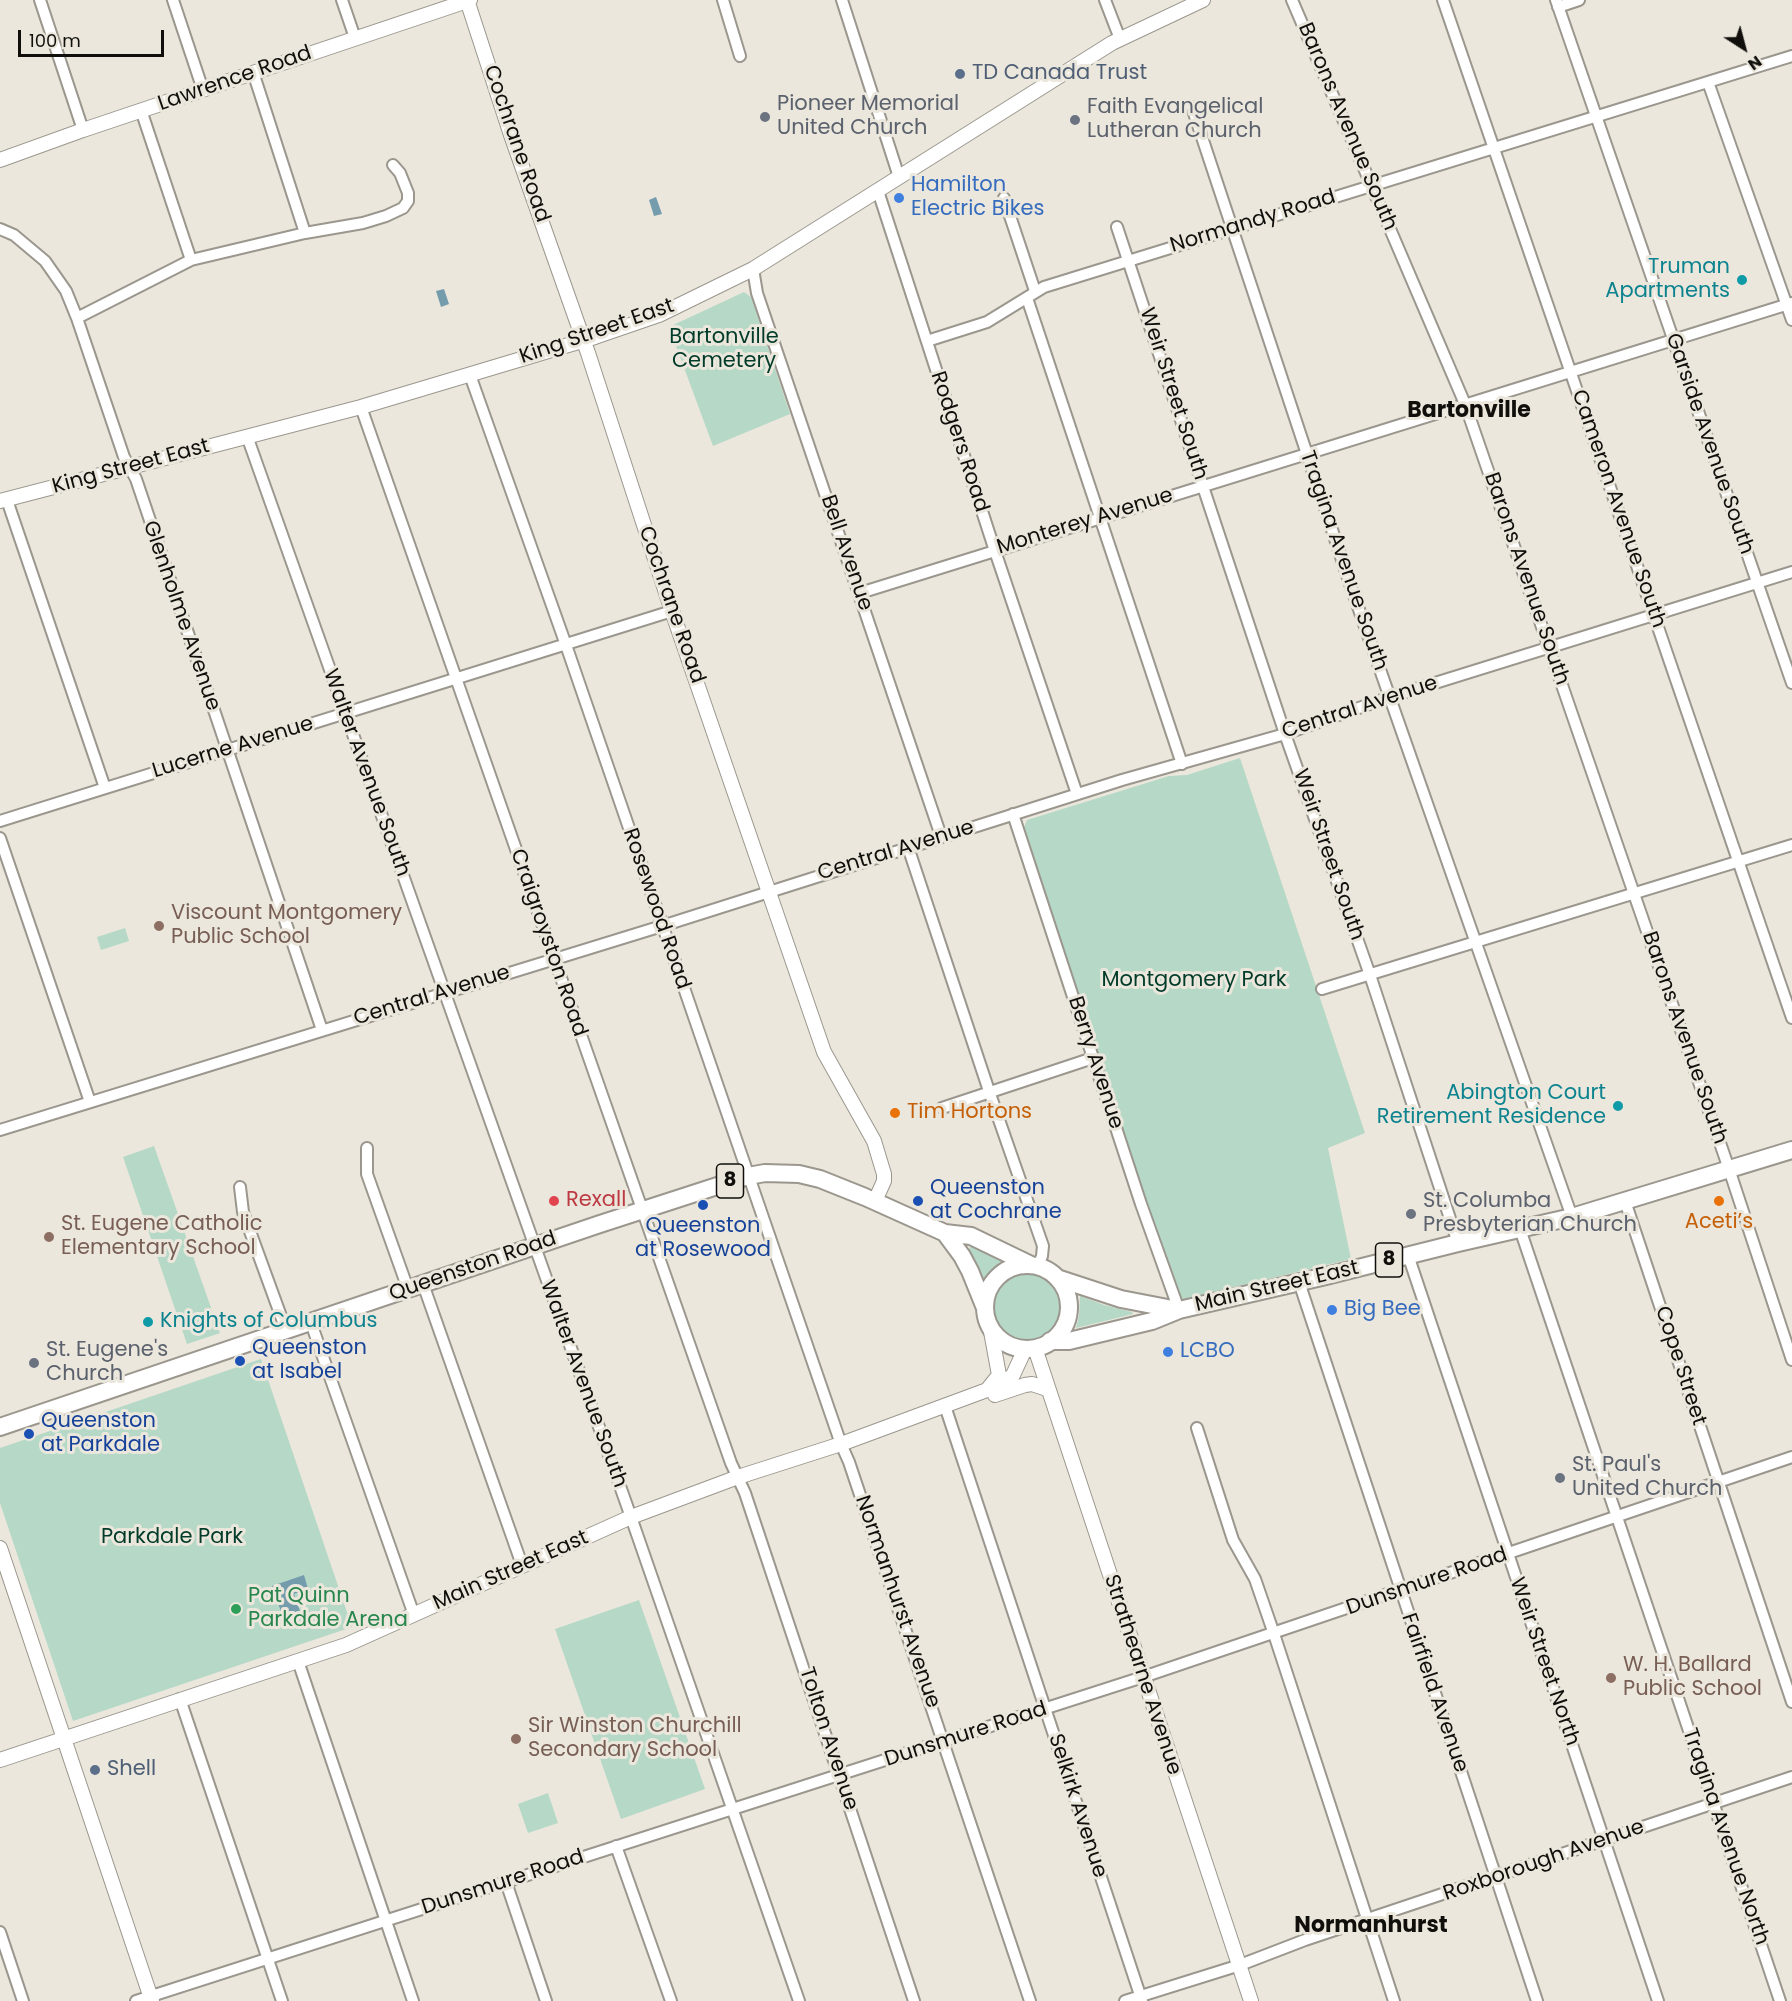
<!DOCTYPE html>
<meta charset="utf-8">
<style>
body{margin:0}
#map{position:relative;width:1792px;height:2001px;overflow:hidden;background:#ebe7dc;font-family:Poppins,sans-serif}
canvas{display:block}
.north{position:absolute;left:1714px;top:18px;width:60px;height:60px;-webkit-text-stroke:4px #ebe7dc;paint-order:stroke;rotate:144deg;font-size:16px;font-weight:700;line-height:24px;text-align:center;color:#100f0b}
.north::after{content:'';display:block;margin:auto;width:21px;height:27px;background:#100f0b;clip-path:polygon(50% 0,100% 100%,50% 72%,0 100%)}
.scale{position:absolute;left:18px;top:30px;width:146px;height:27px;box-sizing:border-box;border:3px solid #100f0b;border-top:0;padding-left:8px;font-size:18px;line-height:21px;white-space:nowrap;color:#100f0b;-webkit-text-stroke:4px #ebe7dc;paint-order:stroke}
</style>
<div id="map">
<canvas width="1792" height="2001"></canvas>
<div class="north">N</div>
<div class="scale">100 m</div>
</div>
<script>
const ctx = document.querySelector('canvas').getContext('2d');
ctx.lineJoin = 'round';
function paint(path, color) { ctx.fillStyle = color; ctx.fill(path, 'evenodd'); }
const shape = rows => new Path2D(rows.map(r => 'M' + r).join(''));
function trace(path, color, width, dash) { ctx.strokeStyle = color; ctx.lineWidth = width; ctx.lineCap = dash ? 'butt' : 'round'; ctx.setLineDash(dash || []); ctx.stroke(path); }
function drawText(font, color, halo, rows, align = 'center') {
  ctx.font = font + ' Poppins,sans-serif'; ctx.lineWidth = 6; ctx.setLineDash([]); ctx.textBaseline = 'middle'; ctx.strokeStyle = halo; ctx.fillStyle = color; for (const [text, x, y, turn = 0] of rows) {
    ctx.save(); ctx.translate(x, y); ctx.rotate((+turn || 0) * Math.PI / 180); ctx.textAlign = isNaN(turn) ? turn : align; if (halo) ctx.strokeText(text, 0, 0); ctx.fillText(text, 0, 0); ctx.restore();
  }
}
paint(shape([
 [744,292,751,297,790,414,713,446,669,327],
 [1240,758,1365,1133,1328,1148,1351,1259,1180,1300,1023,830,1027,820,1169,776,1187,775],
 [125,928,129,941,101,950,97,937],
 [154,1146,220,1333,187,1344,123,1157],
 [971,1246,1002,1261,992,1269,984,1280,981,1279,978,1266,969,1249],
 '993 1306a35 35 0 1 1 70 0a35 35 0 1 1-70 0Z',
 [1080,1296,1104,1305,1132,1312,1133,1314,1076,1328,1079,1316],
 [261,1359,352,1627,73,1721,0,1503,0,1448],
 [639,1600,705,1789,621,1819,555,1629],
 [548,1793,558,1823,528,1833,518,1804]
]), '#b5d8c7');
paint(shape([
 [656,197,662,214,654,216,649,200],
 [444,289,449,304,441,307,436,291],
 [304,1575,308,1589,294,1594,301,1614,284,1620,272,1586]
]), '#749cad');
const street = shape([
 [40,0,83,130],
 [173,0,203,90],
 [342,0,355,38],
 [723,0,740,56],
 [842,0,899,177],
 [1105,0,1120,39],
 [1292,0,1465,404,1729,1169,1792,1360],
 [1443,0,1792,1018],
 [1556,0,1792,683],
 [1558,7,1579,0],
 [253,72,305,233],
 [1708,82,1792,320],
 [1192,107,1349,581,1572,1217],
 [141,110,191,260],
 [878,191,995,551,1077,794],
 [1004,198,1035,291],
 [1117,227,1285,734,1370,975,1458,1243],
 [0,229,14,235,45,261,66,291,77,318,124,457,136,479,322,1030],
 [753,269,757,293,941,836],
 [1027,298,1182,764],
 [77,318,191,260,305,233,363,223,386,216,403,208,408,201,408,193,400,173,393,165],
 [927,341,987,322,1044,287,1792,56],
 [470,375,566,645,841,1444,849,1462,1030,2001],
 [361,407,731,1463,745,1493,914,2001],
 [247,436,631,1517,799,2001],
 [7,500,105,788],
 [860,593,1792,303],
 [1013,814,1141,1204,1179,1310],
 [0,821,672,611],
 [0,838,90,1102],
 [908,847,989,1091,1043,1246,1042,1256,1038,1266],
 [1322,989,1792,845],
 [942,1108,1093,1058],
 [0,1130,662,926,1122,780,1285,734,1390,697,1792,572],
 [367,1148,367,1174,408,1289],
 [240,1187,243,1212,286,1330],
 [1625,1201,1792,1702],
 [1520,1229,1780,2001],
 [1408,1255,1658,2001],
 [1299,1282,1537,2001],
 [423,1284,522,1565],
 [311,1323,414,1615],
 [945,1406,1142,2001],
 [1197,1428,1233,1540,1255,1579,1274,1634,1394,2001],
 [298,1661,413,2001],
 [180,1699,282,2001],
 [616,1846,671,2001],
 [506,1882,546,2001],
 [0,1932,23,2001],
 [136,2001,1143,1677,1792,1457],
 [1125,2001,1240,1965,1305,1940,1792,1777]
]);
const secondary = shape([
 [467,0,511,135,588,353,672,611,824,1052,874,1141,884,1174,884,1181,875,1201],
 [0,160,83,130,470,0],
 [0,501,361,407,595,337,659,315,753,269,1112,43,1203,0],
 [1035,1348,1251,2001],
 [987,1390,999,1375,990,1326],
 [995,1395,1025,1385,1032,1384,1047,1389],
 [0,1548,152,2001],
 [0,1760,346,1645,631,1517,738,1477,841,1444,987,1390,998,1388,1013,1375,1025,1349]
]);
const primary = shape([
 [945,1233,962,1256,970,1271,985,1308],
 '985 1307a42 42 0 1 1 84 0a42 42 0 1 1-84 0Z',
 [1057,1278,1121,1299,1178,1310],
 [1050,1341,1069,1341,1152,1321,1179,1310,1326,1276,1458,1243,1572,1217,1792,1150],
 [0,1427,600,1224,748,1176,765,1173,799,1174,820,1179,865,1197,945,1233,971,1236,1031,1265]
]);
trace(street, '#9b978e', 14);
trace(secondary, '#9b978e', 16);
trace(primary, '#9b978e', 20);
trace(street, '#fff', 10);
trace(secondary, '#fff', 14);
trace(primary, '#fff', 16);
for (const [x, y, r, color] of [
 [960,74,6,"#5c6f8a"],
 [765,117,6,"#6b7280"],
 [1075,120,6,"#6b7280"],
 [899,198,6,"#3f7fe0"],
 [1742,280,6,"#0f9aa8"],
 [159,926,6,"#8d6e63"],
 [1618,1106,6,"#0f9aa8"],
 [895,1113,6,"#e8710a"],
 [554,1201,6,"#e0444e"],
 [918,1201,6,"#1a4fb4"],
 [1719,1201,6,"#e8710a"],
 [703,1205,6,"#1a4fb4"],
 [1411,1214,6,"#6b7280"],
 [49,1237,6,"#8d6e63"],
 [1332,1310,6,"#3f7fe0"],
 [148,1322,6,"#0f9aa8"],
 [1168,1352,6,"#3f7fe0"],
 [240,1361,6,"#1a4fb4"],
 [34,1363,6,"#6b7280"],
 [29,1434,6,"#1a4fb4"],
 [1560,1478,6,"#6b7280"],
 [236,1609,6,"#2e9e5b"],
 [1611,1678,6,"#8d6e63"],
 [516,1739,6,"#8d6e63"],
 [95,1770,6,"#5c6f8a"]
]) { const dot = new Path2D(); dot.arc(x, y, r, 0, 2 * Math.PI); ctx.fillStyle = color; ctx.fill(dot); trace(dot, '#ebe7dc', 2); }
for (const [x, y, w] of [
 [730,1181,27],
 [1389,1260,27]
]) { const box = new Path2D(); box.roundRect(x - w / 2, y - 17, w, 34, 4.5); ctx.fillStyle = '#ebe7dc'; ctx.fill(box); trace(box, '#100f0b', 1.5); }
drawText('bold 20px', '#100f0b', null, [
 ["8",730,1181],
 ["8",1389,1260]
]);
drawText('21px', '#4e5e75', '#ebe7dc', [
 ["TD Canada Trust",972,74],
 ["Shell",107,1770]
], 'left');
drawText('21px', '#100f0b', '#ebe7dc', [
 ["Lawrence Road",235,79,-19],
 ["Barons Avenue South",1347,127,67],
 ["Cochrane Road",516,144,71],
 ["Normandy Road",1253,222,-17],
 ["King Street East",597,332,-19],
 ["Weir Street South",1173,394,72],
 ["Rodgers Road",959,442,72],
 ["Garside Avenue South",1709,444,71],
 ["King Street East",131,467,-15],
 ["Cameron Avenue South",1618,509,71],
 ["Monterey Avenue",1085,522,-17],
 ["Bell Avenue",846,553,71],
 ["Tragina Avenue South",1343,561,71],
 ["Barons Avenue South",1526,579,71],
 ["Cochrane Road",671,605,71],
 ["Glenholme Avenue",181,616,71],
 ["Central Avenue",1360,708,-18],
 ["Lucerne Avenue",233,748,-17],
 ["Walter Avenue South",366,773,70],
 ["Central Avenue",896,851,-17],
 ["Weir Street South",1328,855,71],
 ["Rosewood Road",656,909,71],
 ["Craigroyston Road",548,943,71],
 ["Central Avenue",432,996,-17],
 ["Barons Avenue South",1684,1038,71],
 ["Berry Avenue",1095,1063,72],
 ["Queenston Road",473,1267,-19],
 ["Main Street East",1277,1287,-13],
 ["Cope Street",1680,1366,72],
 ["Walter Avenue South",583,1384,70],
 ["Main Street East",511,1571,-24],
 ["Dunsmure Road",1427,1582,-19],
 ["Normanhurst Avenue",897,1602,71],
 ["Weir Street North",1544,1662,71],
 ["Strathearne Avenue",1142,1675,72],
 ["Fairfield Avenue",1434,1693,71],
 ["Dunsmure Road",966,1735,-18],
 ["Tolton Avenue",828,1739,72],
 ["Selkirk Avenue",1077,1806,72],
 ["Tragina Avenue North",1725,1837,71],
 ["Roxborough Avenue",1544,1861,-19],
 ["Dunsmure Road",503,1883,-18]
]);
drawText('21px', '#5b616d', '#ebe7dc', [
 ["Pioneer Memorial",777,105],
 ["United Church",777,129],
 ["Faith Evangelical",1087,108],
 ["Lutheran Church",1087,132],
 ["St. Columba",1423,1202],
 ["Presbyterian Church",1423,1226],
 ["St. Eugene's",46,1351],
 ["Church",46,1375],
 ["St. Paul's",1572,1466],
 ["United Church",1572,1490]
], 'left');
drawText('21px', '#366cbe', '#ebe7dc', [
 ["Hamilton",911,186],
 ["Electric Bikes",911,210],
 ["Big Bee",1344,1310],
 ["LCBO",1180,1352]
], 'left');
drawText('21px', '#0d838f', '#ebe7dc', [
 ["Truman",1730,268],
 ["Apartments",1730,292],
 ["Abington Court",1606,1094],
 ["Retirement Residence",1606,1118],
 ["Knights of Columbus",160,1322,"left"]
], 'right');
drawText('21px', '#013b29', '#ebe7dc', [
 ["Bartonville",724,338],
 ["Cemetery",724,362],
 ["Montgomery Park",1194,981],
 ["Parkdale Park",172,1538]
]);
drawText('21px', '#785e54', '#ebe7dc', [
 ["Viscount Montgomery",171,914],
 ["Public School",171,938],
 ["St. Eugene Catholic",61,1225],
 ["Elementary School",61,1249],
 ["W. H. Ballard",1623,1666],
 ["Public School",1623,1690],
 ["Sir Winston Churchill",528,1727],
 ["Secondary School",528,1751]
], 'left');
drawText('21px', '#c56008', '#ebe7dc', [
 ["Tim Hortons",907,1113],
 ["Aceti’s",1719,1223,"center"]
], 'left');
drawText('21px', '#164399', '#ebe7dc', [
 ["Queenston",930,1189],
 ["at Cochrane",930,1213],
 ["Queenston",703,1227,"center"],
 ["at Rosewood",703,1251,"center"],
 ["Queenston",252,1349],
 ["at Isabel",252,1373],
 ["Queenston",41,1422],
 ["at Parkdale",41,1446]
], 'left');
drawText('21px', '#be3a42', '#ebe7dc', [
 ["Rexall",566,1201]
], 'left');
drawText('21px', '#27864d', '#ebe7dc', [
 ["Pat Quinn",248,1597],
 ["Parkdale Arena",248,1621]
], 'left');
drawText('bold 22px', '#100f0b', '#ebe7dc', [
 ["Bartonville",1469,411],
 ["Normanhurst",1371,1926]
]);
</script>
